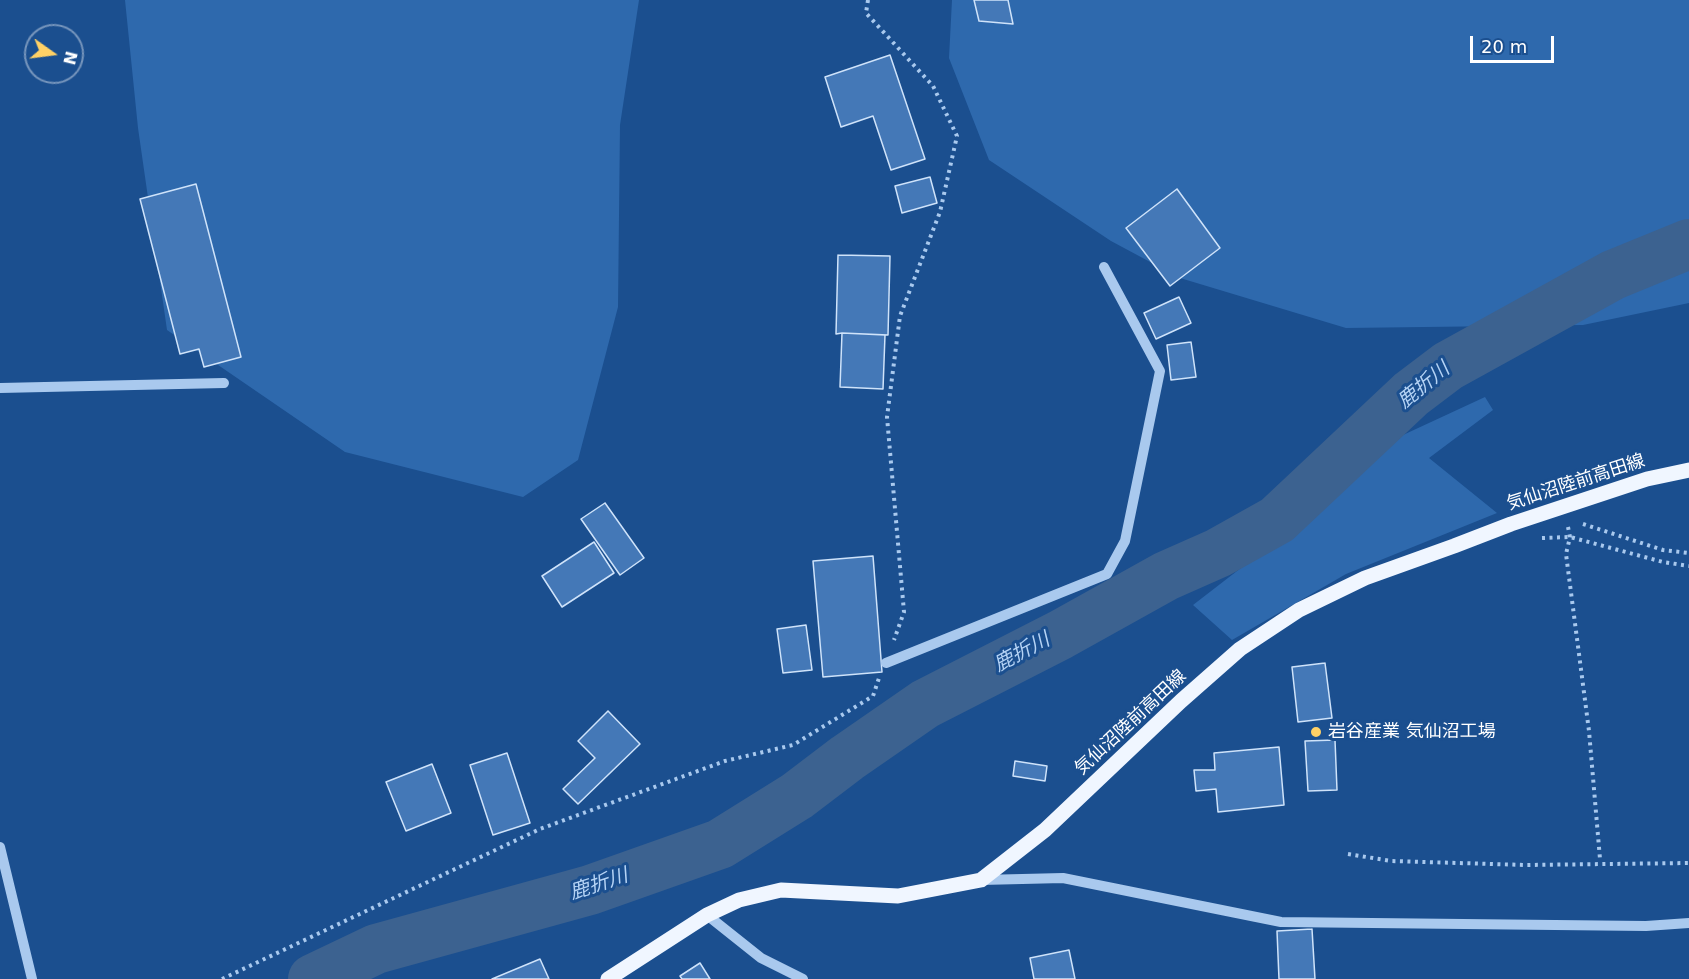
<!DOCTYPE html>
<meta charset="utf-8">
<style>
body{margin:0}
#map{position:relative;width:1689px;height:979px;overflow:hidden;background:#1b4f8f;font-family:"DejaVu Sans",sans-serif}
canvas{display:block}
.north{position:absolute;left:24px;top:24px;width:60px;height:60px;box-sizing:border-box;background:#1b4f8f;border:2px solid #7695bc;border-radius:50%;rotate:104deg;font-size:16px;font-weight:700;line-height:24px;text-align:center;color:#fff}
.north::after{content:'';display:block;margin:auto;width:21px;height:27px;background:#ffd166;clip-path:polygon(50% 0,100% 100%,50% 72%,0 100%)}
.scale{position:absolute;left:1470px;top:36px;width:84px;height:27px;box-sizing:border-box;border:3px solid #fff;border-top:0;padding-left:8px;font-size:18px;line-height:21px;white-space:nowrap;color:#fff;-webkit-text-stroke:4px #1b4f8f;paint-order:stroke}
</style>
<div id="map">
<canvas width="1689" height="979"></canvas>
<div class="north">N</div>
<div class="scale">20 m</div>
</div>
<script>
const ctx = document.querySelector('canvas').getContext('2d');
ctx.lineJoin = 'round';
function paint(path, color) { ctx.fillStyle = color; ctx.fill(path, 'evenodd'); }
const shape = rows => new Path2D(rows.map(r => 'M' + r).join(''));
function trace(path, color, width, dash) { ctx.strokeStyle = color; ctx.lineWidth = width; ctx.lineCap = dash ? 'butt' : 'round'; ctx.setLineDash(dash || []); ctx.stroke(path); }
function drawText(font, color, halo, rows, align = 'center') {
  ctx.font = font + ' "DejaVu Sans","Noto Sans JP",sans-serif'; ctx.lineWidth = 6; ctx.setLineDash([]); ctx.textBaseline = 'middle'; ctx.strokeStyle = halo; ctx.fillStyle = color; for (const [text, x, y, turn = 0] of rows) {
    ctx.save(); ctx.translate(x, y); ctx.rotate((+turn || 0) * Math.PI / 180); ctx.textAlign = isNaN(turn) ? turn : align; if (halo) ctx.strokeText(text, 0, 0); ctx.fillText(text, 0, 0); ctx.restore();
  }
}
paint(shape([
 [125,0,639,0,620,125,618,307,578,460,523,497,345,452,167,330,138,128],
 [952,0,1689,0,1689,303,1583,325,1346,328,1180,278,1111,241,989,160,949,58],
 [1485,397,1493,410,1429,458,1497,513,1346,574,1232,640,1193,605,1281,537,1403,435]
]), '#2e69ad');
trace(shape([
 [313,979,376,949,590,890,720,844,797,796,847,758,925,704,1060,635,1166,576,1218,553,1277,520,1411,394,1448,366,1613,275,1689,244]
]), '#3c6290', 50);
const building = shape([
 [974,0,1008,0,1013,24,979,21,974,0],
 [890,55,925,159,891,170,873,116,841,127,825,77,890,55],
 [930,177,937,203,902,213,895,186,930,177],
 [196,184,241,357,204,367,199,349,180,354,140,199,196,184],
 [1177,189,1220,248,1170,286,1126,228,1177,189],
 [838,255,890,256,888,335,842,333,836,334,838,255],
 [1179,297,1191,323,1156,339,1144,313,1179,297],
 [842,333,885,335,883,389,840,387,842,333],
 [1191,342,1196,377,1171,380,1167,345,1191,342],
 [605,503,644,558,620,575,581,519,605,503],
 [594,542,614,573,562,607,542,576,594,542],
 [873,556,882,672,823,677,813,561,873,556],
 [806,625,812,670,783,673,777,629,806,625],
 [1325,663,1332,718,1298,722,1292,667,1325,663],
 [608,711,640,744,578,804,563,789,595,758,578,741,608,711],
 [1335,740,1337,790,1308,791,1305,741,1335,740],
 [1279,747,1284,805,1218,812,1216,789,1196,791,1194,770,1215,770,1214,753,1279,747],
 [507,753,530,823,493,835,470,765,507,753],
 [1015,761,1047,766,1045,781,1013,776,1015,761],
 [432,764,451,813,406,831,386,782,432,764],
 [1312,929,1315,979,1279,979,1277,931,1312,929],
 [1069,950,1075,979,1034,979,1030,958,1069,950],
 [540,959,549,979,492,979,540,959],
 [700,963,710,979,682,979,680,976,700,963]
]);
paint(building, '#4478b7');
trace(building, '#cfe3fa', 1.5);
trace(shape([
 [868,0,866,13,933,86,957,136,940,212,900,316,887,417,904,612,894,640],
 [1583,524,1663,550,1689,553],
 [1568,527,1570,537,1566,554,1589,731,1600,859],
 [1542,538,1570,537,1663,562,1689,566],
 [1348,854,1391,861,1526,865,1689,863],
 [222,979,540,829,725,761,793,745,873,696,879,678]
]), '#a9c9ee', 4, [3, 4.5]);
trace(shape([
 [0,388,224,383],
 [886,663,1107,574,1125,541,1160,371,1104,267],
 [0,847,32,979],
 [981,880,1063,878,1281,922,1646,926,1689,923],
 [707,915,761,958,803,979]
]), '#a9c9ee', 10);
trace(shape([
 [608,979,707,915,739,900,781,890,898,896,981,880,1045,830,1181,701,1240,649,1299,610,1365,578,1454,546,1511,524,1647,479,1689,470]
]), '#f0f6ff', 15);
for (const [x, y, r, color] of [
 [1316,732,6,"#ffd166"]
]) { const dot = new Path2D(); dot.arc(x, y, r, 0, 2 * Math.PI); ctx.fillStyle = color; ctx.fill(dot); trace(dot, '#1b4f8f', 2); }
drawText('18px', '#fff', '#1b4f8f', [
 ["気仙沼陸前高田線",1576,483,-18],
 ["気仙沼陸前高田線",1131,723,-43]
]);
drawText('18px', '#fff', '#1b4f8f', [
 ["岩谷産業 気仙沼工場",1328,732]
], 'left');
drawText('italic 20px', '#b5d3f5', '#1b4f8f', [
 ["鹿折川",1424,386,-39],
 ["鹿折川",1022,653,-28],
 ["鹿折川",599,885,-18]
]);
</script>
